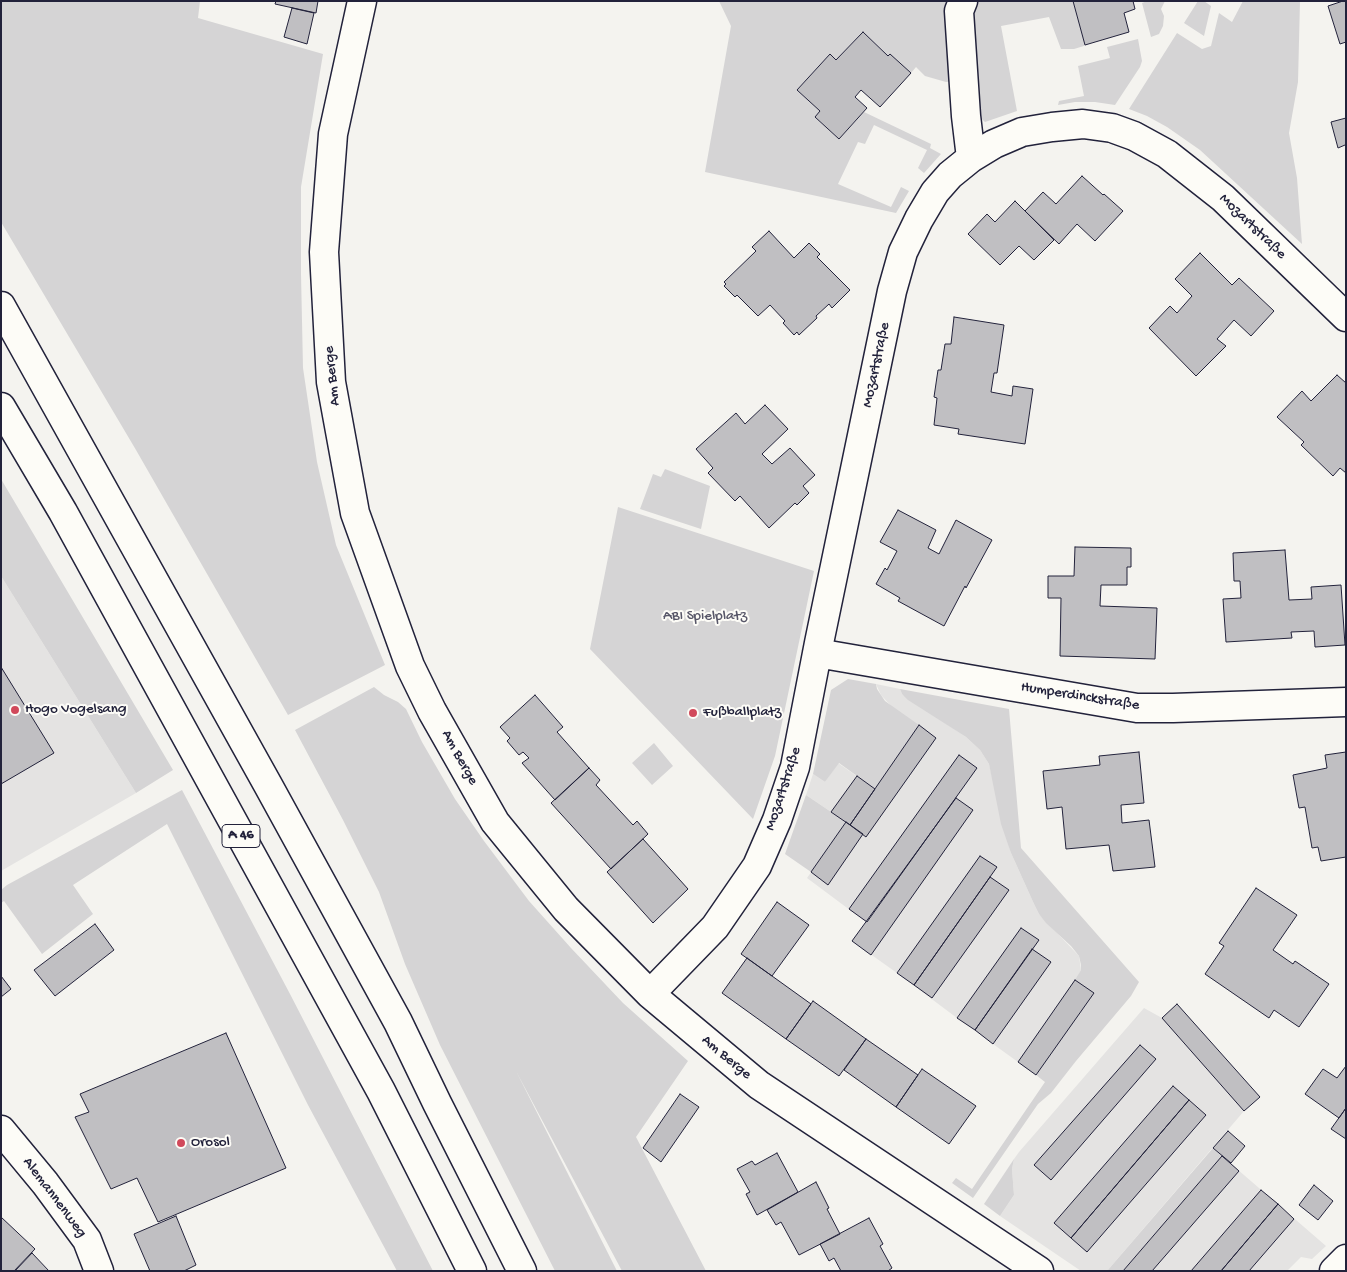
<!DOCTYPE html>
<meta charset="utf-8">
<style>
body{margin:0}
#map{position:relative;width:1347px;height:1272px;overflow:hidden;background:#f4f3ef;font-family:"Gochi Hand",sans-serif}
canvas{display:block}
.frame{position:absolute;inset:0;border:2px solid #22223b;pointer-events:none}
</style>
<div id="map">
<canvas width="1347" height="1272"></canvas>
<div class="frame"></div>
</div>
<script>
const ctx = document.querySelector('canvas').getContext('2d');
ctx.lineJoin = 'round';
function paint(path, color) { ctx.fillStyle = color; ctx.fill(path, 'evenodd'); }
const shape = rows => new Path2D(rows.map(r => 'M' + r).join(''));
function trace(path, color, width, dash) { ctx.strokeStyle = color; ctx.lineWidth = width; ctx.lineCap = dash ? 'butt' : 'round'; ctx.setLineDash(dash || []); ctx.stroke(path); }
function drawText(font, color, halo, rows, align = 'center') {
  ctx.font = font + ' "Gochi Hand",sans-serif'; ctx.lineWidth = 4; ctx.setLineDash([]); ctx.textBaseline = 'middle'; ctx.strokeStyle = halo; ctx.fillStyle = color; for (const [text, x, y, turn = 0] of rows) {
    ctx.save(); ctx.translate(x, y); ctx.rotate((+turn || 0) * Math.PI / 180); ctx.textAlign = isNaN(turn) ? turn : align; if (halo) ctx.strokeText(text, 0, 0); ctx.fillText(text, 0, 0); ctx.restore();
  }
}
paint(shape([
 [1,576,136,793,1,871],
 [876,684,900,689,902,694,966,737,980,750,989,764,1011,853,1034,904,1039,914,1079,956,1081,970,1036,1075,957,1018,897,973,852,941,866,922,807,878,846,822,806,795,813,774,825,782,838,763,875,789,892,707,881,695],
 [1177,1004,1260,1097,1244,1111,1107,1271,1081,1271,1000,1216,1014,1195,1012,1169,1014,1159,1019,1152,1144,1008,1162,1018],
 [1222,1156,1326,1246,1312,1259,1301,1257,1287,1271,1123,1271]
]), '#e4e3e2');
paint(shape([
 [1,1,200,1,198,18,323,54,301,187,301,274,303,368,317,462,336,545,385,665,288,715,136,450,1,222],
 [719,1,950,1,954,81,946,82,925,76,916,67,911,73,890,55,888,56,863,32,836,60,830,54,797,90,820,111,815,117,839,139,864,112,931,144,930,148,941,154,924,173,918,168,927,150,874,125,865,144,858,142,838,184,891,207,901,187,909,191,896,213,705,172,731,26],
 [970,1,1073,1,1085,44,1087,45,1074,49,1061,49,1049,17,1001,26,1017,111,985,122,973,111],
 [1147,1,1165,1,1161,9,1164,16,1163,26,1159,34,1151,37,1142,3],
 [1198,1,1204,1,1211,6,1204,36,1184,23],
 [1243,1,1300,1,1298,82,1289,133,1297,178,1302,244,1200,150,1167,127,1147,116,1129,109,1177,33,1202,49,1211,46,1219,13,1232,22],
 [1138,39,1142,61,1140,67,1115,105,1095,102,1075,102,1058,105,1059,101,1084,96,1078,66,1110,58,1107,47],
 [665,469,710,486,701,529,640,509,653,474,661,477],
 [1,479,173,770,136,793,1,576],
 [618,507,814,571,775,756,753,819,590,649],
 [848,679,876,684,877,689,885,701,919,725,875,789,839,763,825,782,813,774,831,690],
 [374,687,384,695,398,702,406,709,422,742,455,799,484,841,529,901,571,948,623,1003,688,1061,636,1137,706,1271,622,1271,516,1071,617,1271,555,1271,440,1045,405,964,379,892,343,820,295,730],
 [900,689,1009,709,1021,848,1139,982,1131,996,1076,1061,1051,1093,1038,1104,973,1198,952,1183,956,1178,972,1189,1045,1082,1036,1075,1075,980,1081,970,1081,965,1079,956,1071,946,1046,923,1039,914,1034,904,1011,853,1001,824,989,764,980,750,966,737,908,700,902,694],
 [654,743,673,766,652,785,632,763],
 [182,790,290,994,433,1271,397,1271,308,1105,167,824,73,885,93,914,42,954,4,901,1,903,1,890,7,885],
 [806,795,846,822,811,872,785,854],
 [1213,1148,1222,1156,1123,1271,1107,1271],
 [1014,1159,1012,1169,1014,1195,1000,1216,984,1204]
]), '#d5d4d5');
const building = shape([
 [276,1,318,1,316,13,275,4,276,1],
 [1073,1,1133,1,1135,9,1124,13,1129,32,1085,45,1073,1],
 [1343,1,1346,1,1346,42,1340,44,1328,6,1343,1],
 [292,8,314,13,307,44,284,37,292,8],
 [863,32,888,56,890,54,911,73,880,107,861,90,855,97,867,108,839,139,815,117,820,111,797,90,830,54,836,60,863,32],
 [1346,118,1346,146,1345,145,1338,148,1331,122,1346,118],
 [1082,176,1103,195,1104,194,1123,211,1095,241,1077,224,1059,244,1025,211,1043,192,1056,204,1082,176],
 [1015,201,1054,240,1034,260,1019,246,1000,265,968,234,987,214,995,222,1015,201],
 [769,231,794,258,809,243,820,254,817,257,850,290,832,308,829,304,816,316,817,318,799,335,797,332,794,335,783,323,785,321,770,305,758,316,737,295,735,297,724,286,726,284,724,282,756,251,752,247,769,231],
 [1200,253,1232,285,1239,278,1274,311,1251,336,1234,320,1217,339,1226,346,1196,376,1149,328,1170,306,1177,313,1192,296,1175,279,1200,253],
 [954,317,1004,325,997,373,994,373,991,392,1012,396,1013,386,1033,389,1025,444,958,434,959,429,934,425,937,398,934,397,938,370,941,370,945,344,951,344,954,317],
 [1337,375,1346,383,1346,473,1340,468,1333,476,1301,445,1304,442,1277,417,1302,391,1311,401,1337,375],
 [765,405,788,429,762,454,772,464,790,448,815,475,803,486,809,493,797,505,795,503,769,528,740,496,735,501,708,473,713,468,696,449,736,413,745,424,765,405],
 [898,510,936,530,928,548,939,554,956,520,992,540,966,588,965,586,944,626,898,601,900,598,876,584,885,568,887,570,897,551,880,542,898,510],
 [1075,547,1131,548,1131,567,1127,567,1127,585,1101,585,1100,606,1157,608,1155,659,1060,656,1061,598,1048,598,1048,576,1074,576,1075,547],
 [1285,550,1289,600,1312,599,1311,587,1341,585,1345,645,1315,647,1314,631,1291,632,1292,638,1226,642,1223,599,1241,598,1240,581,1234,581,1233,553,1285,550],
 [1,667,54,753,1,784,1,667],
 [535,695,563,727,557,732,589,768,555,800,522,763,529,758,523,752,519,755,507,741,510,738,500,727,535,695],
 [919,725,936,738,866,837,850,825,919,725],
 [1139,752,1144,803,1121,805,1122,823,1149,820,1155,867,1113,871,1109,845,1066,849,1062,807,1047,809,1043,771,1100,765,1099,756,1139,752],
 [1346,752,1346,857,1321,861,1318,847,1312,848,1305,807,1299,808,1293,775,1327,768,1325,755,1346,752],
 [959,755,977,768,867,922,849,909,959,755],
 [589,768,600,780,596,785,633,825,637,821,648,834,611,869,551,803,589,768],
 [857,776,875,789,850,825,831,812,857,776],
 [956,798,973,810,871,955,852,941,956,798],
 [846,822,863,834,828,885,811,872,846,822],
 [643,839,688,889,653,923,607,872,643,839],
 [980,856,997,867,914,985,897,973,980,856],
 [990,877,1009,890,932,998,914,985,990,877],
 [1256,888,1297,915,1273,950,1293,964,1295,961,1329,984,1299,1027,1274,1010,1269,1018,1205,974,1224,946,1219,943,1256,888],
 [777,902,809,925,772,976,741,954,777,902],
 [95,924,114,950,55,996,34,970,95,924],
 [1021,928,1039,940,975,1030,957,1018,1021,928],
 [1032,949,1051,962,993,1044,975,1030,1032,949],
 [747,958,811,1004,786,1039,722,993,747,958],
 [1,976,11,989,1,997,1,976],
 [1075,980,1094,993,1036,1075,1018,1062,1075,980],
 [813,1001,866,1039,839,1076,786,1039,813,1001],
 [1177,1004,1260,1097,1244,1111,1162,1018,1177,1004],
 [226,1033,286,1168,158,1222,137,1178,111,1189,75,1117,89,1112,80,1094,226,1033],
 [866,1039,918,1075,896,1107,844,1070,866,1039],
 [1140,1045,1156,1059,1051,1180,1034,1165,1140,1045],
 [1346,1066,1346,1108,1339,1118,1305,1094,1323,1069,1337,1078,1346,1066],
 [922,1069,976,1106,949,1144,896,1107,922,1069],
 [1173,1086,1189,1100,1071,1238,1054,1223,1173,1086],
 [680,1094,699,1107,661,1162,643,1148,680,1094],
 [1189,1100,1206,1115,1087,1252,1071,1238,1189,1100],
 [1346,1108,1346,1139,1331,1129,1346,1108],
 [1228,1131,1245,1146,1231,1163,1213,1148,1228,1131],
 [777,1153,798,1192,757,1215,746,1194,750,1192,737,1169,752,1161,755,1165,777,1153],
 [1222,1156,1239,1171,1152,1271,1123,1271,1222,1156],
 [816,1182,829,1208,827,1209,840,1234,799,1255,781,1222,776,1225,767,1210,816,1182],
 [1314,1185,1333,1201,1318,1220,1299,1205,1314,1185],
 [1261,1190,1278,1204,1221,1271,1191,1271,1261,1190],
 [1278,1204,1294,1219,1249,1271,1221,1271,1278,1204],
 [176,1216,196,1265,184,1271,150,1271,134,1234,176,1216],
 [1,1217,35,1249,14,1271,1,1271,1,1217],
 [869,1218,883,1244,880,1246,892,1268,888,1271,841,1271,834,1258,829,1261,820,1244,869,1218],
 [32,1253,49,1271,15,1271,32,1253]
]);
paint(building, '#c0bfc2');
trace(building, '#22223b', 1);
const minor = shape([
 [362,1,333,134,324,252,331,382,355,513,410,666,432,711,495,822,566,909,650,994,759,1085,1039,1271],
 [963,1,959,11,966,116,971,158],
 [817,653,1137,708,1173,708,1346,702],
 [650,994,715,927,757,866,777,820,795,767,819,643,892,291,903,252,919,219,935,192,950,175,971,158,994,144,1022,132,1052,127,1083,124,1112,128,1134,136,1167,154,1223,198,1346,317],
 [1,1130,45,1183,87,1240,99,1271],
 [1334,1271,1346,1259]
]);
const highway = shape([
 [1,306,268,785,398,1022,437,1103,522,1271],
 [1,407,63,512,381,1091,472,1271]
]);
trace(minor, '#22223b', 31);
trace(highway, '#22223b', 31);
trace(minor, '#fdfcf7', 28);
trace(highway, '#fdfcf7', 28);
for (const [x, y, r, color] of [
 [15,710,5,"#d1495b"],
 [693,713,5,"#d1495b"],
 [181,1143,5,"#d1495b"]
]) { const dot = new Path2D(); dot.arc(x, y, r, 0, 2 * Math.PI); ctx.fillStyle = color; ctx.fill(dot); trace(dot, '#fdfcf7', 2); }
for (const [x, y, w] of [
 [241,836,38]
]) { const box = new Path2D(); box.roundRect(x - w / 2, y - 11.5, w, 23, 4); ctx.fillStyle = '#fdfcf7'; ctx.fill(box); trace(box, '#22223b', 1); }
drawText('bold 14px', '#22223b', null, [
 ["A 46",241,836]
]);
drawText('15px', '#22223b', '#fdfcf7', [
 ["Mozartstraße",1252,227,44],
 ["Mozartstraße",877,365,-78],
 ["Am Berge",333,376,-96],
 ["Humperdinckstraße",1080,697,9],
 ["Am Berge",459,758,61],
 ["Mozartstraße",784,789,-72],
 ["Am Berge",726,1058,40],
 ["Alemannenweg",54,1198,53]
]);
drawText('15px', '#585769', '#fdfcf7', [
 ["ABI Spielplatz",705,617]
]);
drawText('15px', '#22223b', '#fdfcf7', [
 ["Hogo Vogelsang",25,710],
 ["Fußballplatz",703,713],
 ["Orosol",191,1143]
], 'left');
</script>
